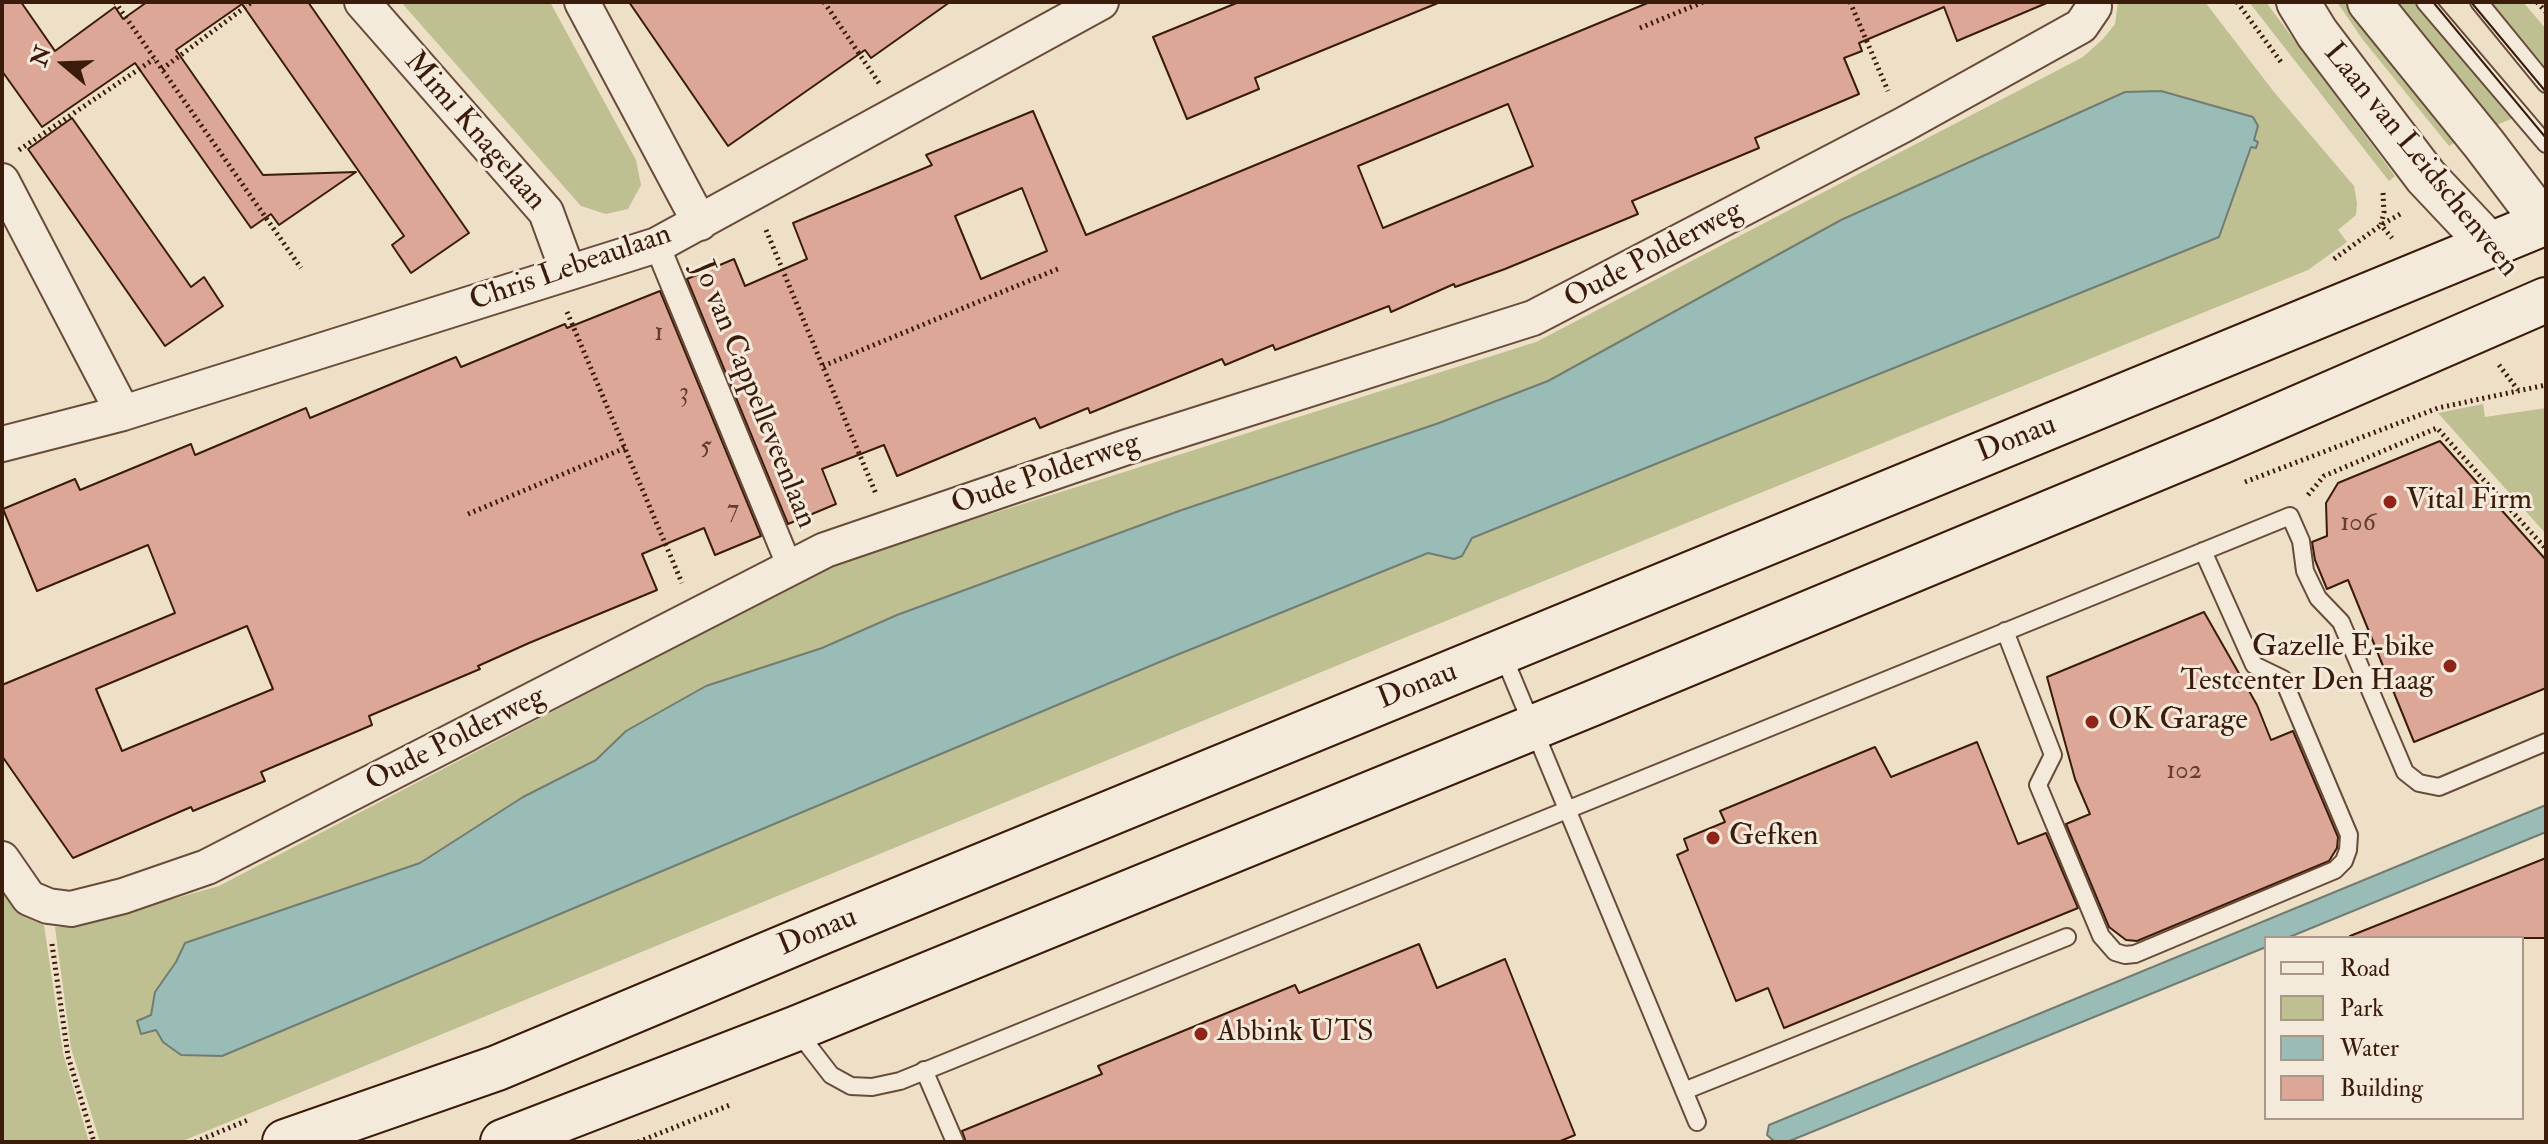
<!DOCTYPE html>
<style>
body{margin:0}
#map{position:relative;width:2548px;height:1144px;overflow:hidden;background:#eedfc7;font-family:"IM FELL Double Pica",serif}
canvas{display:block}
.frame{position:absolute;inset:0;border:4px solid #3b1b0a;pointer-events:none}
.legend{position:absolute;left:2264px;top:936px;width:260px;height:184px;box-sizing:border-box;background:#f4eadb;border:2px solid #aa9787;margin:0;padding:10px 14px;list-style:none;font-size:24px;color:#3b1b0a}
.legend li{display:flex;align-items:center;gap:16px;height:40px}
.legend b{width:40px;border:2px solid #aa9787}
.north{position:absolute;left:24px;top:24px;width:80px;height:80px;-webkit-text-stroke:6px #f4eadb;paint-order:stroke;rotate:289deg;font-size:22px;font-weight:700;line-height:32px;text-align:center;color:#3b1b0a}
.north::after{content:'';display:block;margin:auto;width:28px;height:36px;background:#3b1b0a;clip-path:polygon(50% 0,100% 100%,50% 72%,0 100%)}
</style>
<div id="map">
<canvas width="2548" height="1144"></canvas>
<div class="frame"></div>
<ul class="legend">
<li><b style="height:10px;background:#f4eadb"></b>Road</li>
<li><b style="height:22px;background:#bec092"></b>Park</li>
<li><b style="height:22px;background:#99bcb7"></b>Water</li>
<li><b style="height:22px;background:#dda797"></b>Building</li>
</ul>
<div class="north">N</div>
</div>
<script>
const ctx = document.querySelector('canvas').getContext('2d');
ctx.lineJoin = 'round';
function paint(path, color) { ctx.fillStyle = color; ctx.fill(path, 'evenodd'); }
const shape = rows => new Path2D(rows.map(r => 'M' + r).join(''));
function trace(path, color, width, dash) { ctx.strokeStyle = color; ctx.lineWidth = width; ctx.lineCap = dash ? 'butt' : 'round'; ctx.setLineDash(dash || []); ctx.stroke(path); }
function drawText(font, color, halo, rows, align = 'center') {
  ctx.font = font + ' "IM FELL Double Pica",serif'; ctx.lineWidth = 6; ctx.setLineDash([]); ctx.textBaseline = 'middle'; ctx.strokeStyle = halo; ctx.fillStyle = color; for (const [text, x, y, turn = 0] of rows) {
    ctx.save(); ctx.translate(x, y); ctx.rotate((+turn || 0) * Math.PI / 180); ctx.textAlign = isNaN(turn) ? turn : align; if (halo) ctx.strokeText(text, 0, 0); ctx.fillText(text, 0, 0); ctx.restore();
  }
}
paint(shape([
 [401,2,550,2,636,160,641,185,628,209,606,214,581,206],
 [2118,2,2205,2,2274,92,2354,186,2357,203,2356,215,2338,230,2347,242,2308,270,1404,638,180,1142,100,1142,71,1048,55,927,77,926,219,886,839,562,1536,342,2083,57,2103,39,2115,24],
 [2161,91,2252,117,2253,140,2258,142,2256,148,2251,147,1472,538,1462,556,1454,559,1429,553,1162,661,222,1056,163,1042,156,1030,137,1021,151,1016,155,992,176,962,185,943,420,863,523,797,596,760,626,731,706,686,822,648,897,615,1179,511,1439,423,1548,381,1841,220,2125,92],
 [2249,2,2266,2,2395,176,2389,181],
 [2337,2,2356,2,2461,139,2449,146,2363,40],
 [2386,2,2419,2,2516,117,2489,128],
 [2490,2,2523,2,2546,29,2546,68],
 [2483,404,2485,417,2546,408,2544,433,2546,436,2546,534,2438,413],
 [2,884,25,917,44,925,63,1053,89,1142,2,1142]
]), '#bec092');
const water = shape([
 [2161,91,2253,117,2258,126,2254,140,2258,142,2256,148,2251,147,2219,237,1472,538,1462,556,1454,559,1428,553,1162,661,222,1056,181,1055,163,1042,156,1030,141,1034,137,1021,151,1015,155,992,176,962,185,943,420,863,523,797,596,760,626,731,706,686,822,648,897,615,1179,511,1439,423,1548,381,1841,220,2125,92,2161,91],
 [2546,805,2546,832,2287,938,2266,938,2266,947,1787,1142,1775,1142,1767,1135,1769,1125,2546,805]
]);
paint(water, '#99bcb7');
trace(water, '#737c72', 2);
const building = shape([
 [2,2,21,2,55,51,115,7,123,19,147,2,308,2,469,233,411,273,392,245,404,236,242,4,176,50,263,175,356,172,279,225,271,214,251,228,135,63,42,127,2,71,2,2],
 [629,2,950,2,871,58,865,50,728,146,629,2],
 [1239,2,1438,2,1438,3,1255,78,1259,89,1187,119,1153,37,1239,2],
 [1650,2,2049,2,1957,41,1944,7,1859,43,1862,51,1844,58,1859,94,1755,138,1759,148,1632,201,1638,214,1505,269,1455,287,1454,284,1391,312,1389,306,1275,350,1273,345,1225,365,1222,359,1090,413,1088,408,1040,428,1035,418,897,476,884,445,822,469,836,504,788,524,687,279,734,259,745,286,807,259,793,223,932,165,926,155,1033,111,1086,235,1650,2],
 [1508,104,1533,166,1383,228,1358,166,1508,104],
 [1022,188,1047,251,981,279,955,216,1022,188],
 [72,118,191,287,204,277,223,306,165,346,28,149,72,118],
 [660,291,761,536,715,555,704,528,642,554,657,590,529,643,478,666,480,669,369,716,372,725,261,772,265,781,193,811,191,807,73,858,2,756,2,685,175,613,148,545,37,591,3,509,75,479,80,490,191,444,195,455,306,408,310,418,456,357,461,367,565,324,567,328,660,291],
 [247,626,273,689,122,751,96,689,247,626],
 [2440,441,2546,560,2546,688,2414,742,2348,580,2327,589,2315,560,2312,542,2327,536,2326,503,2338,483,2440,441],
 [2204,612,2257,705,2271,740,2293,731,2338,837,2337,848,2329,861,2137,941,2126,940,2109,927,2066,824,2090,814,2075,779,2047,677,2204,612],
 [1977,742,2018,844,2046,833,2078,908,1784,1028,1768,988,1736,1001,1677,855,1688,850,1684,839,1725,822,1720,811,1875,747,1891,777,1977,742],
 [2546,858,2546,938,2350,938,2350,936,2546,858],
 [1419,944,1437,988,1505,959,1575,1135,1558,1142,966,1142,962,1131,1102,1074,1098,1066,1295,985,1299,993,1419,944]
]);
paint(building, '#dda797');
trace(building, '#3b1b0a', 2);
const service = shape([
 [2425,2,2546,144],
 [2479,2,2546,84],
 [2005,631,2053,755,2038,785,2101,936,2115,952,2125,955,2135,954,2335,870,2344,861,2348,850,2349,835,2283,679,2254,665,2203,551],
 [1503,655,1697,1122],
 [797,1031,831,1075,851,1086,872,1087,900,1081,2290,516,2301,541,2305,571,2318,598,2341,622,2405,772,2419,783,2439,787,2546,742],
 [924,1070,955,1142],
 [1684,1091,2067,937]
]);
const pedestrian = shape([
 [657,245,791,570]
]);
const minor = shape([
 [362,2,546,212,568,272],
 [582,2,700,223],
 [2,181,123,413],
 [2,444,123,413,657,245,1101,2],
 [2,859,29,898,48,906,71,909,123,896,207,867,825,550,1127,447,1533,318,1903,125,2081,26,2094,7,2093,2]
]);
const tertiary = shape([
 [2298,2,2317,33,2426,177,2490,245],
 [2369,2,2484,144,2544,223]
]);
const secondary = shape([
 [285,1142,497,1068,821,932,2546,222],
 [503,1142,795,1029,1593,703,2222,441,2546,300]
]);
trace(service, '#684c39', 20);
trace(pedestrian, '#684c39', 28);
trace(minor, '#684c39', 38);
trace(tertiary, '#684c39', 46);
trace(secondary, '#3b1b0a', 48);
trace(shape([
 [115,2,301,268],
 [824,2,879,83],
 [1850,2,1888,91],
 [2237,2,2281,62],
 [2537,2,2546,12],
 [1640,28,1703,2],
 [162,69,252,2],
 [19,150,154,59],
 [2383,193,2384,212,2381,225,2392,238],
 [766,230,876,494],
 [2334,259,2381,225,2402,213],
 [567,312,682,583],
 [2499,365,2518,390],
 [823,366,1060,268],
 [2245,482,2438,408,2546,385],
 [2308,495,2324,476,2437,428,2546,549],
 [468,514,625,448],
 [52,944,68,1056,94,1142],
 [195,1142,248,1120],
 [638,1142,730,1105]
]), '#3b1b0a', 5, [2, 4]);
trace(service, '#f4eadb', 16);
trace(pedestrian, '#f4eadb', 24);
trace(minor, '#f4eadb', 34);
trace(tertiary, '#f4eadb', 42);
trace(secondary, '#f4eadb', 44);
trace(shape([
 [2433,2,2546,138],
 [2471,2,2546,92]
]), '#3b1b0a', 2);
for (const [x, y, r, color] of [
 [2390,502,8,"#8f2418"],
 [2450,666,8,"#8f2418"],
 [2092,722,8,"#8f2418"],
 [1713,838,8,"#8f2418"],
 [1201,1034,8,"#8f2418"]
]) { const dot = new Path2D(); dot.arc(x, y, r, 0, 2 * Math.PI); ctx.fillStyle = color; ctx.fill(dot); trace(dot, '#f4eadb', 3); }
drawText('26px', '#643e2d', null, [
 ["1",659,334],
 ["3",684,394],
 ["5",706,448],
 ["7",733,511],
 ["106",2358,524],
 ["102",2184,772]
]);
drawText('30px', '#3b1b0a', '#f4eadb', [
 ["Mimi Knagelaan",474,132,49],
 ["Laan van Leidschenveen",2420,161,51],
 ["Oude Polderweg",1654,256,-28],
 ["Chris Lebeaulaan",571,269,-19],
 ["Jo van Cappelleveenlaan",753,395,68],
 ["Donau",2017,440,-22],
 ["Oude Polderweg",1046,475,-19],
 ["Donau",1418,687,-22],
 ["Oude Polderweg",456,740,-27],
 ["Donau",818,933,-23]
]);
drawText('30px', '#3b1b0a', '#f4eadb', [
 ["Vital Firm",2406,502],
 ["Gazelle E-bike",2434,649,"right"],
 ["Testcenter Den Haag",2434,683,"right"],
 ["OK Garage",2108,722],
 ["Gefken",1729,838],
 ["Abbink UTS",1217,1034]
], 'left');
</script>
